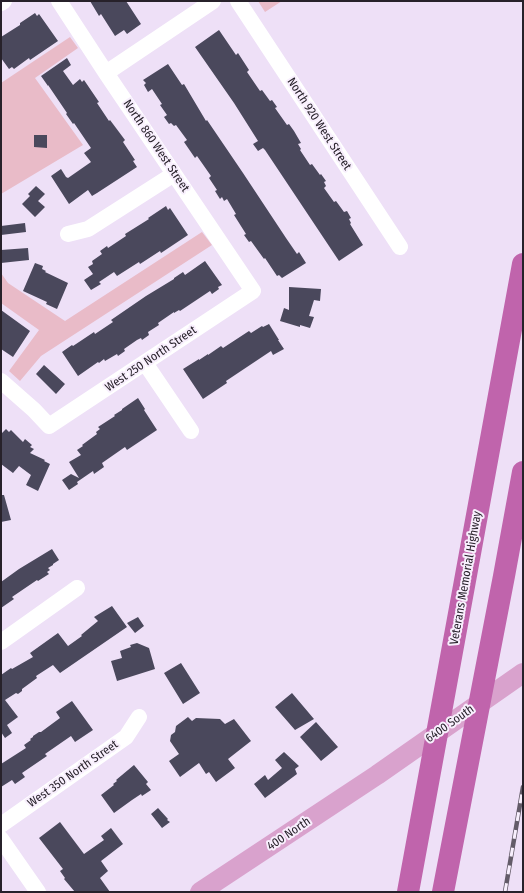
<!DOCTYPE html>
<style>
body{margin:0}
#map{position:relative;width:524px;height:893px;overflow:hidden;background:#eee0f7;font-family:"Fira Sans Condensed",sans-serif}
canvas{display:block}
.frame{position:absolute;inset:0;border:2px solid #27212a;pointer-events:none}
</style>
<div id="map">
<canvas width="524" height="893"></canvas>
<div class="frame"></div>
</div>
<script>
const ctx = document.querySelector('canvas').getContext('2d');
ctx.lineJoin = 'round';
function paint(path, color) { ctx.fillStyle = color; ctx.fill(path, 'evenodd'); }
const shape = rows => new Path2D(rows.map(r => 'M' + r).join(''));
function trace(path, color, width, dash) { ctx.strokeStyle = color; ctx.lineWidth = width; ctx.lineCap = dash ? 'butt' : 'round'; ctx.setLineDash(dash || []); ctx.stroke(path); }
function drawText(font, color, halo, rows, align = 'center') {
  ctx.font = font + ' "Fira Sans Condensed",sans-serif'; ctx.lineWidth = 4; ctx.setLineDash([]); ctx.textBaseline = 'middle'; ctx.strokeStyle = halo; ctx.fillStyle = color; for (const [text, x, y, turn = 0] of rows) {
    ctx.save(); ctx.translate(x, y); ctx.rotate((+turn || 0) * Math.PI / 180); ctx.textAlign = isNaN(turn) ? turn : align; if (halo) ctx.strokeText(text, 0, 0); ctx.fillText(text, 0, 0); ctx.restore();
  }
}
paint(shape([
 [258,1,282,1,265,12],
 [70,37,78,48,35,78,83,145,1,194,1,83],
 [202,232,212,245,41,356,20,381,9,371,39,330,1,303,1,273,8,283,65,321]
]), '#e9bbc8');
paint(shape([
 [90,1,126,1,141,24,127,34,124,30,115,36,101,14,99,16],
 [35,13,37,16,39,14,58,41,30,60,29,58,14,69,12,67,9,69,1,58,1,37,20,25,20,23],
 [219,30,236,55,238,53,249,70,247,72,260,91,262,90,270,101,272,100,277,107,275,108,287,125,289,124,294,131,301,143,298,144,301,149,300,150,310,165,312,164,320,175,321,174,326,181,324,182,326,186,324,188,334,202,336,201,344,212,347,211,351,218,349,219,351,223,350,224,363,245,339,261,265,150,263,148,258,151,253,144,258,141,234,103,195,47],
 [67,58,71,65,63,71,73,85,80,79,82,82,84,80,99,102,97,103,109,121,110,120,125,140,123,142,135,160,133,161,137,167,97,193,92,196,88,190,69,204,51,176,61,169,66,177,68,178,91,162,84,153,91,148,74,123,73,124,66,114,67,113,48,85,48,86,41,76],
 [168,64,182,85,184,84,206,121,207,120,243,173,286,238,297,254,299,252,306,263,282,278,279,275,277,276,265,258,264,259,251,241,249,242,244,235,246,234,234,215,236,214,227,199,224,201,222,197,220,199,215,191,217,190,209,178,211,176,197,156,195,158,184,142,187,140,176,125,174,126,171,123,169,124,164,117,167,115,160,105,162,104,152,89,148,92,144,85,146,83,143,80],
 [34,135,47,135,47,148,34,147],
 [36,186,45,194,38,201,45,207,35,217,22,204,30,196,28,194],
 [166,206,168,210,170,208,188,235,161,253,160,251,140,264,139,262,117,276,114,272,99,282,101,284,91,290,84,280,93,274,88,267,93,264,92,261,102,254,100,251,107,246,108,248,126,236,125,234,149,219,148,218],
 [25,223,26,232,1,235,1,226],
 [28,248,29,260,1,263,1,250],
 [205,261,222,285,218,287,219,289,212,294,210,291,180,311,179,310,174,313,174,312,158,323,159,325,148,332,149,335,142,340,141,338,137,340,124,349,125,351,118,356,117,354,105,361,104,359,99,363,98,362,78,376,62,352,72,345,73,346,94,332,95,334,113,322,111,320,146,296,174,279,174,278,183,272,185,275],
 [35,263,43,266,42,269,46,271,45,272,68,283,57,309,46,304,47,302,23,291],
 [289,287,321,289,320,301,314,300,309,316,314,317,310,328,300,325,300,327,280,321,284,308,289,310],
 [1,310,30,331,13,357,1,349],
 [269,324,279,340,278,340,284,349,273,355,271,351,226,381,227,383,203,399,183,369,199,359,199,360,208,354,208,355,221,346,223,348,249,331,251,333,262,326,263,327],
 [44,365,65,384,56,394,36,374],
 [138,398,145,409,144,410,157,430,127,450,125,447,102,463,104,467,94,474,93,471,77,482,78,484,69,490,62,480,71,474,79,478,69,462,81,455,77,450,83,446,82,445,97,434,96,432,100,429,98,427,115,416,114,415,122,410,122,409],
 [6,429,9,432,11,430,23,442,25,439,32,445,30,447,34,449,30,453,45,460,44,461,50,464,38,491,26,485,31,475,19,466,13,473,1,464,1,434],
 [1,495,4,495,11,520,1,522],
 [52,549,59,560,53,564,53,565,48,568,50,570,47,572,49,574,38,581,37,580,12,597,14,599,1,608,1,582,19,569],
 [112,606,127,627,60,673,53,665,36,676,37,678,22,689,22,691,18,694,16,693,5,700,18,717,7,725,12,733,5,738,1,732,1,675,11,668,12,669,33,657,30,653,58,633,68,646,82,636,81,635,98,621,94,617],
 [138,617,144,626,135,633,127,623],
 [137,643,149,648,155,669,117,681,111,661,122,658,120,651,131,647,130,645],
 [181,663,200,693,183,704,164,673],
 [292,693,314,719,295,730,275,707],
 [72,701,93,730,75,742,71,736,45,754,47,756,22,773,25,777,15,784,12,780,1,787,1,764,26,748,24,745,31,740,30,739,33,737,33,736,39,732,41,732,60,718,56,712],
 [188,717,192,721,196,718,220,719,225,724,234,719,251,741,228,759,235,768,216,782,209,772,206,774,199,763,180,777,169,761,179,754,170,741,171,735,175,732,176,726],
 [316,722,338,747,321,761,300,737],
 [284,752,299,766,295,769,297,774,265,798,254,784,265,775,268,780,282,768,275,760],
 [134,765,148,782,146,784,151,790,142,796,141,794,132,800,114,813,101,795,114,785,113,784,117,781,116,780],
 [158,808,168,819,167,820,170,822,162,828,151,814],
 [60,822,84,854,104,840,101,836,111,828,123,844,101,861,108,871,100,878,110,892,75,892,64,879,65,878,60,871,63,869,39,838]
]), '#4a485c');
trace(shape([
 [238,1,400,247],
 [1,3,4,1],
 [106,73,213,1],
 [68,234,88,229,174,174],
 [145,363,191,431],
 [1,381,34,410,49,426,253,291,106,73,59,1],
 [1,642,77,588],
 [1,825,126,737,139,717],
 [1,839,38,892]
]), '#fff', 16);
trace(shape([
 [200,892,377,775,523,673]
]), '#d9a2cd', 20);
trace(shape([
 [408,892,523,264],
 [443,892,504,576,523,472]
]), '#c064ac', 22);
const rail = shape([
 [505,892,523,787]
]);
trace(rail, '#635b68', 4.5);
trace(rail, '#f8effd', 3, [9]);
drawText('12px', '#27212a', '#f8effd', [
 ["North 920 West Street",319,124,57],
 ["North 860 West Street",156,146,56],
 ["West 250 North Street",151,359,-34],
 ["Veterans Memorial Highway",466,578,-80],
 ["6400 South",450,724,-35],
 ["West 350 North Street",73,774,-35],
 ["400 North",289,834,-34]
]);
</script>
